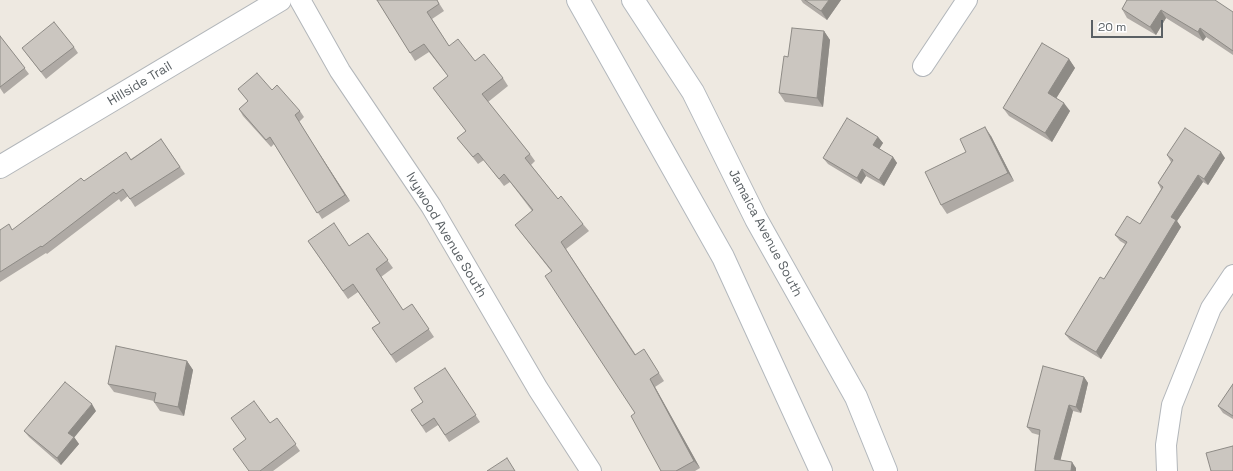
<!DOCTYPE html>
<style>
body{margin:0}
#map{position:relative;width:1233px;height:471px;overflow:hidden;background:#eee9e1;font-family:"Space Grotesk",sans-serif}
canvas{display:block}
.scale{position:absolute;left:1091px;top:20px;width:72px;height:18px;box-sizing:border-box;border:2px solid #5a6064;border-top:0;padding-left:5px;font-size:12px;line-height:14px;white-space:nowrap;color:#5a6064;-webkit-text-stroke:3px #fff;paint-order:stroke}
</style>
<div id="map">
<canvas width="1233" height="471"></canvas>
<div class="scale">20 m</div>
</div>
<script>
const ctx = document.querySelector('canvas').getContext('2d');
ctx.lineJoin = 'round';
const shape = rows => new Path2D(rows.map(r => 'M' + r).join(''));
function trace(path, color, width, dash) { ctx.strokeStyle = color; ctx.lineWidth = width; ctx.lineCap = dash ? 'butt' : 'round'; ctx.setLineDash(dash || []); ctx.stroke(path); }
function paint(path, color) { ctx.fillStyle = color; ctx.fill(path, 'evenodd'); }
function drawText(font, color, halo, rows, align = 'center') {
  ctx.font = font + ' "Space Grotesk",sans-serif'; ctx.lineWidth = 3.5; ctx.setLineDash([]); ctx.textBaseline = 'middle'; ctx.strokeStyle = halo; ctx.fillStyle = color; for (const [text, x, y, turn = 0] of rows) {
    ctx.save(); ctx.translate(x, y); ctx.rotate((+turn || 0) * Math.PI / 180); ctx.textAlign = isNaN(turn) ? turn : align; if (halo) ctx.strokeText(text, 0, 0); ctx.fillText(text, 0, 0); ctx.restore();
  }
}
const minor = shape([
 [300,0,340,71,431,206,538,389,591,471],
 [923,66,967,0],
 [1167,471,1166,445,1172,405,1211,308,1233,275]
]);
const tertiary = shape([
 [0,167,280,0]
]);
const secondary = shape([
 [578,0,723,257,821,471],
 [633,0,693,92,756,219,856,397,886,471]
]);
trace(minor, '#b2b6ba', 22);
trace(tertiary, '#b2b6ba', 24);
trace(secondary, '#b3b8bd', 24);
trace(minor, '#fff', 20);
trace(tertiary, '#fff', 22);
trace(secondary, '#fff', 22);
paint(shape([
 [377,0,437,0,444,11,432,19,449,46,503,78,508,86,488,102,530,154,535,161,531,165,558,199,583,224,589,231,566,249,636,355,649,357,664,381,655,387,700,468,695,471,661,471,635,413,551,271,515,225,532,211,510,182,504,186,484,160,478,164,463,145,457,138,466,131,433,88,448,76,429,52,415,61],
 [801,0,841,0,827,20,803,3],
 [1128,0,1233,12,1233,55,1206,37,1203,41,1166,18,1156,35,1127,18,1122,9],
 [824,31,830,40,823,107,785,102,779,93,788,57],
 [0,36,29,74,4,94,0,88],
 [74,47,78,53,46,79,22,48],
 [1069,59,1075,68,1056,98,1070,111,1052,142,1009,116,1003,108],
 [238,89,272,90,300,111,304,117,299,122,350,201,322,219,274,144,271,147,243,116,239,109,248,101],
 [991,136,1014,181,947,214,941,205,966,152],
 [878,137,883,143,879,149,893,157,897,163,884,186,866,176,861,184,828,164,823,158],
 [161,139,185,174,135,207,128,196,121,202,119,199,47,254,46,253,0,282,0,230,12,230,84,181,131,159],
 [1167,155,1225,158,1208,185,1203,182,1177,221,1181,227,1101,359,1070,340,1065,334,1104,279,1125,244,1120,241,1115,235,1140,224,1161,189,1158,183,1171,162],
 [368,233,393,268,381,277,403,310,412,304,434,337,396,363,372,328,380,323,358,292,348,299,308,241,350,246],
 [187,361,193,370,184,416,160,411,154,402,154,401,114,392,108,384],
 [445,368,480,422,449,442,438,425,426,433,411,410,423,402],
 [1084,377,1088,383,1081,413,1073,411,1060,460,1076,468,1076,471,1035,471,1039,435,1032,433,1027,427],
 [1233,384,1233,419,1223,413,1218,406],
 [96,411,74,437,79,444,61,465,29,437,24,431],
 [277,418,300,451,273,471,248,471]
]), '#afaaa5');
paint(shape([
 [829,0,841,0,827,20,821,11],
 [1161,10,1166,18,1156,35,1150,27],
 [1200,28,1206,37,1203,41,1198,32],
 [824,31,830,40,823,107,817,98],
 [1069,59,1075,68,1054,102,1048,93],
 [1064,103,1070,111,1052,142,1045,133],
 [295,115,299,122,350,201,345,195],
 [985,127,991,136,1014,181,1008,173],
 [878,137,883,143,878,151,873,145],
 [1221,152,1225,158,1208,185,1204,179],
 [893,157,897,163,884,186,879,180],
 [862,169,866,176,861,184,857,178],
 [1198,175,1203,182,1177,221,1181,227,1101,359,1096,352,1171,217],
 [187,361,193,370,184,416,178,407],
 [1084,377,1088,383,1081,413,1076,407],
 [650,379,655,387,700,468,694,461],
 [92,404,96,411,73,439,68,433],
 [1069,405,1073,411,1059,466,1054,459],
 [74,437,79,444,61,465,57,458],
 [1072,462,1076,468,1076,471,1071,471]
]), '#8e8b86');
const building = shape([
 [377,0,437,0,439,4,427,12,449,46,458,39,475,61,484,54,503,78,482,94,530,154,525,158,558,199,561,196,583,224,561,242,635,355,644,349,659,373,650,379,694,461,676,471,661,471,631,416,635,413,545,276,552,271,515,225,533,210,504,174,499,179,478,153,473,157,457,138,466,131,433,88,448,76,424,44,410,53,377,0],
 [805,0,829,0,821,11,805,0],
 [1127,0,1215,0,1233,12,1233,51,1200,28,1198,32,1161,10,1150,27,1122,9,1127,0],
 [54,22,74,47,41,72,22,48,54,22],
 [792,28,824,31,817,98,779,93,784,56,788,57,792,28],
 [0,36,25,68,0,87,0,36],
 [1042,43,1069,59,1048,93,1064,103,1045,133,1003,108,1042,43],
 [257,73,272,90,277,85,300,111,295,115,345,195,317,213,270,137,266,140,239,109,248,101,238,89,257,73],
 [847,118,878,137,873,145,893,157,879,180,862,169,857,178,823,158,847,118],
 [985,127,1008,173,941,205,925,172,966,152,960,139,985,127],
 [1185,128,1221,152,1204,179,1198,175,1171,217,1176,220,1096,352,1065,334,1100,277,1104,279,1127,242,1115,235,1127,216,1140,224,1163,187,1158,183,1173,160,1167,155,1185,128],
 [161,139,180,167,130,199,123,189,116,194,114,192,42,247,41,246,0,272,0,230,9,224,12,230,81,178,84,181,126,152,131,160,161,139],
 [334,223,349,246,368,233,388,260,376,269,403,310,412,304,429,329,391,355,372,328,380,323,353,284,343,291,308,241,334,223],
 [116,346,187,361,178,407,154,402,156,393,108,384,116,346],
 [1043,366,1084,377,1076,407,1069,405,1054,459,1072,462,1071,471,1035,471,1040,430,1027,427,1043,366],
 [445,368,476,415,445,435,434,418,422,426,411,410,423,402,414,388,445,368],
 [65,382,92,404,68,433,74,437,57,458,24,431,65,382],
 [1233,384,1233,416,1218,406,1233,384],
 [254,401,270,423,277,418,296,444,260,471,249,471,233,449,246,439,231,418,254,401],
 [1233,446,1233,471,1211,471,1206,453,1233,446],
 [507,458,515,471,487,471,507,458]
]);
paint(building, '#cbc6c0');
trace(building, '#8e8b86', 1);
drawText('13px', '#5a6064', '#fff', [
 ["Hillside Trail",140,84,-31],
 ["Jamaica Avenue South",765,233,62],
 ["Ivywood Avenue South",446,235,59]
]);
</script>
